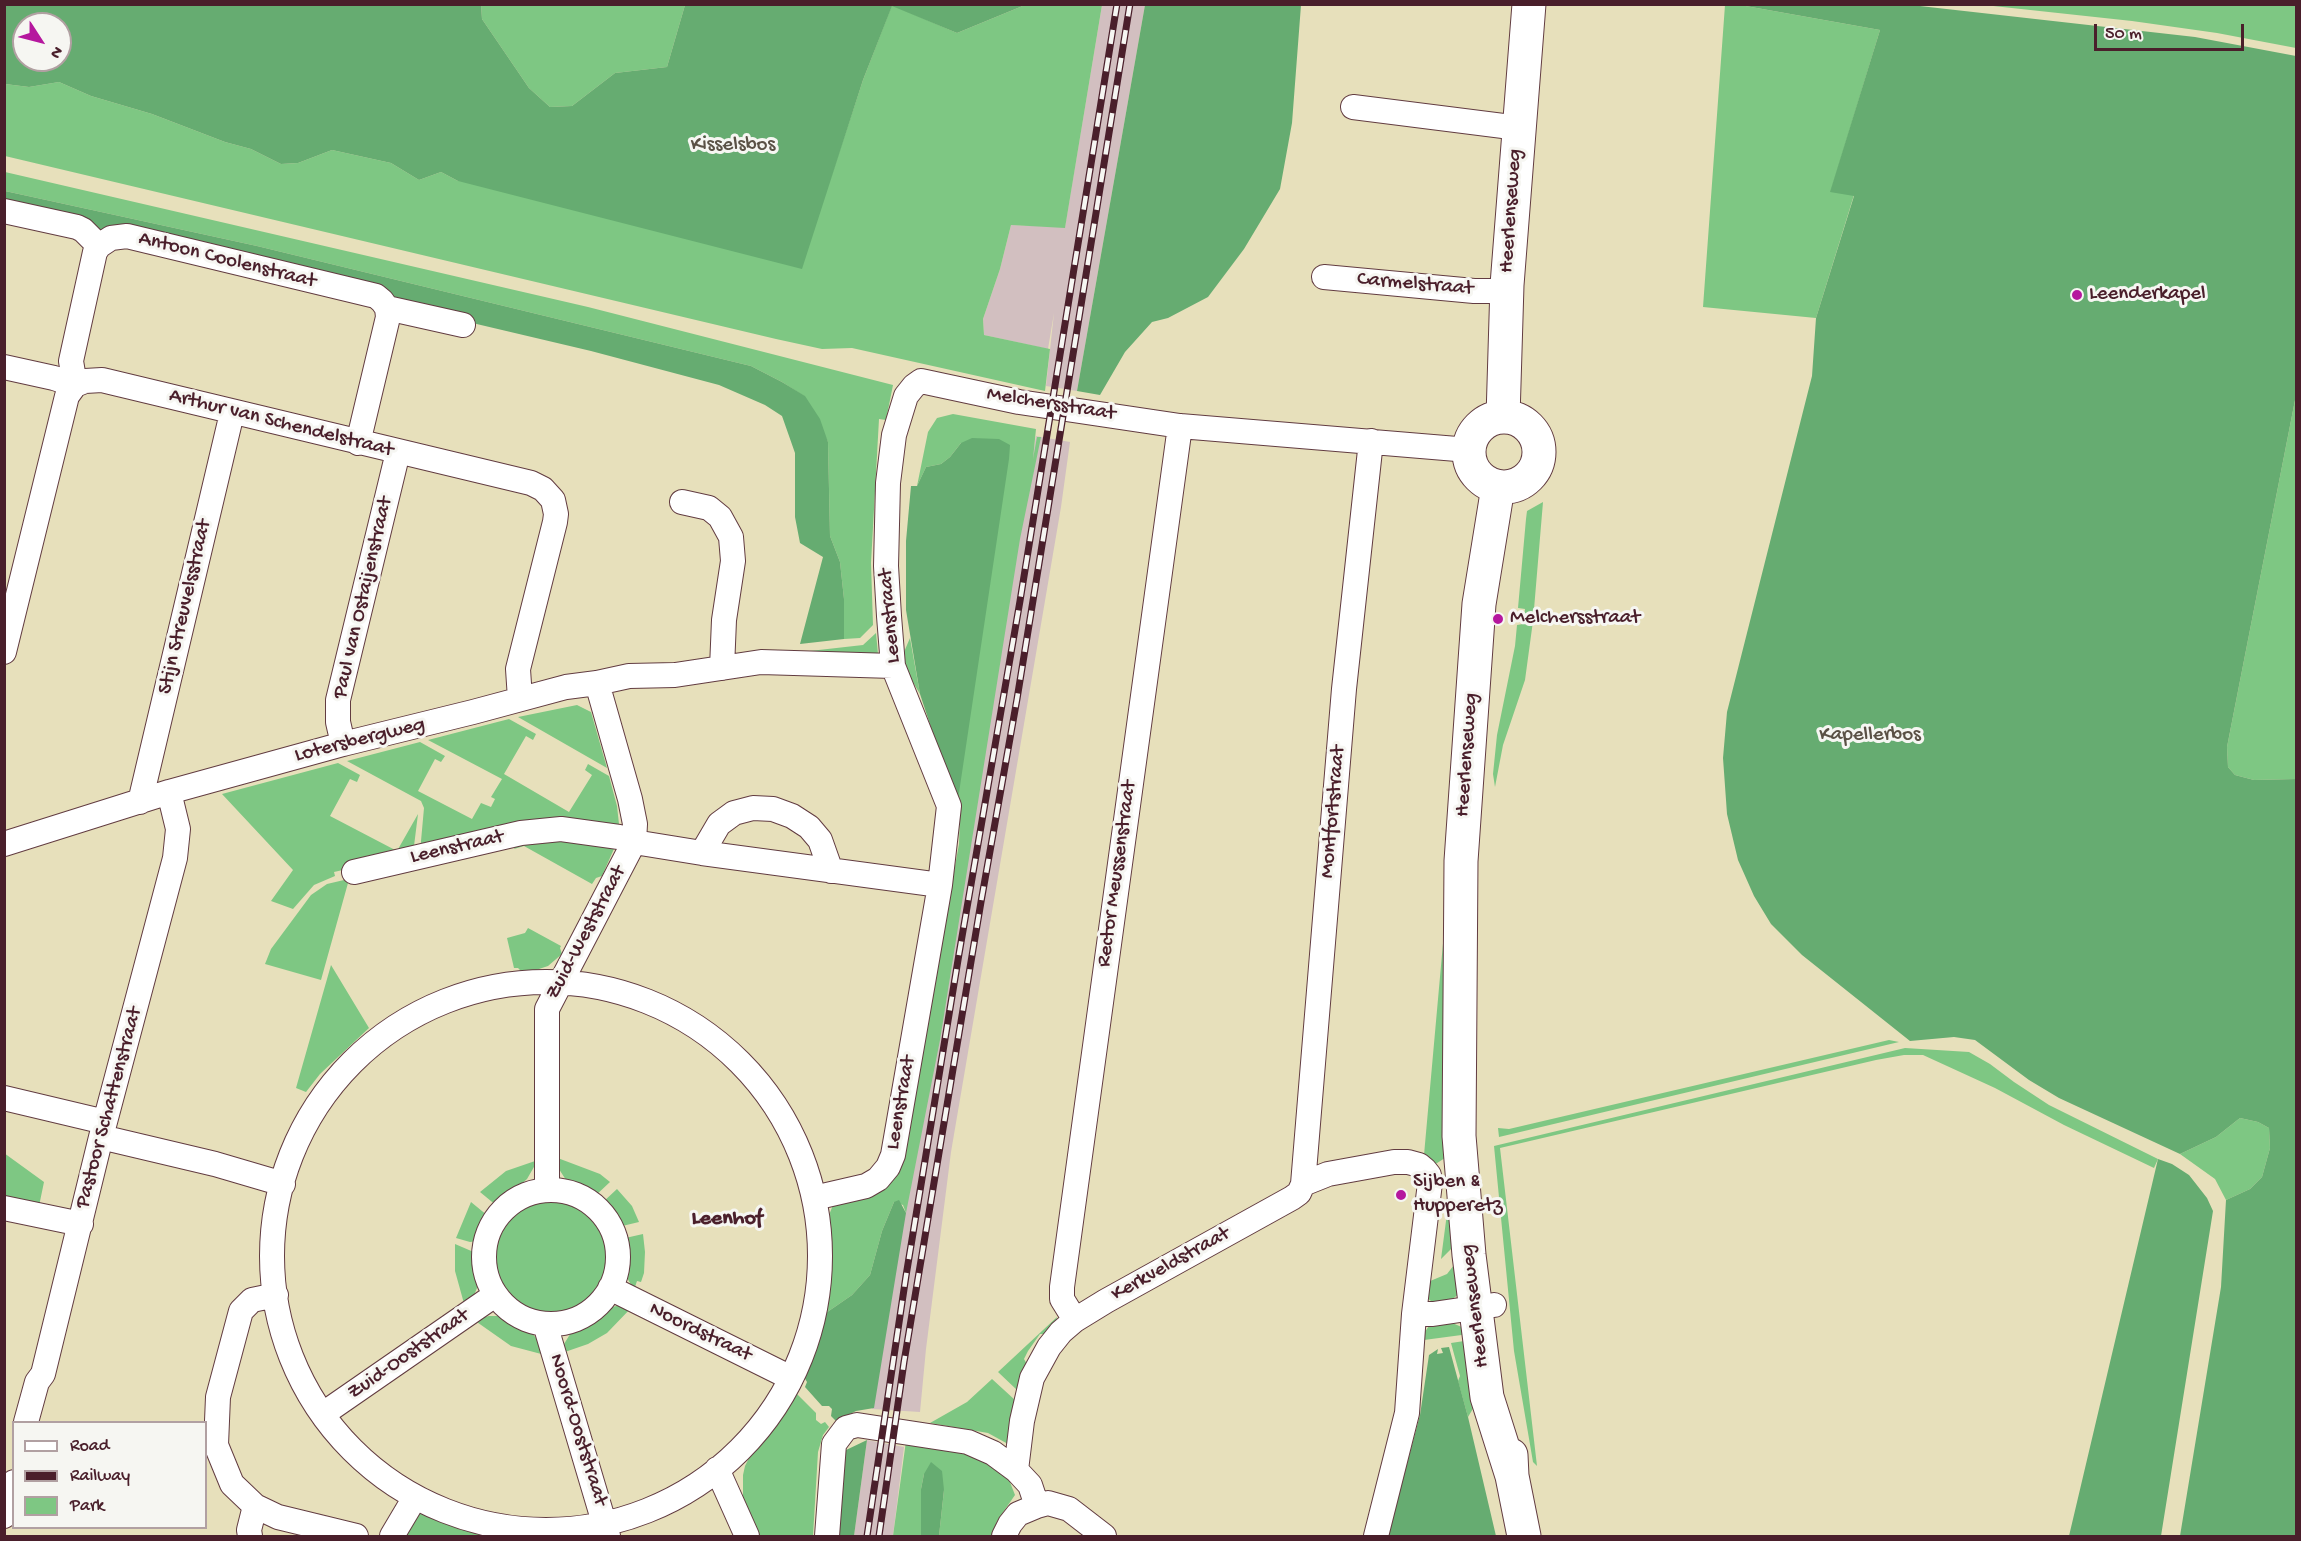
<!DOCTYPE html>
<style>
body{margin:0}
#map{position:relative;width:2301px;height:1541px;overflow:hidden;background:#e7e0bb;font-family:"Gochi Hand",sans-serif}
canvas{display:block}
.frame{position:absolute;inset:0;border:6px solid #4a1f2b;pointer-events:none}
.legend{position:absolute;left:12px;top:1421px;width:195px;height:108px;box-sizing:border-box;background:#f6f6f2;border:2px solid #b1a0a2;margin:0;padding:8px 10px;list-style:none;font-size:18px;color:#4a1f2b}
.legend li{display:flex;align-items:center;gap:12px;height:30px}
.legend b{width:30px;border:2px solid #b1a0a2}
.north{position:absolute;left:12px;top:12px;width:60px;height:60px;box-sizing:border-box;background:#f6f6f2;border:2px solid #b1a0a2;border-radius:50%;rotate:126deg;font-size:16px;font-weight:700;line-height:24px;text-align:center;color:#4a1f2b}
.north::after{content:'';display:block;margin:auto;width:21px;height:27px;background:#b5179e;clip-path:polygon(50% 0,100% 100%,50% 72%,0 100%)}
.scale{position:absolute;left:2094px;top:24px;width:150px;height:27px;box-sizing:border-box;border:3px solid #4a1f2b;border-top:0;padding-left:8px;font-size:18px;line-height:21px;white-space:nowrap;color:#4a1f2b;-webkit-text-stroke:4px #f6f6f2;paint-order:stroke}
</style>
<div id="map">
<canvas width="2301" height="1541"></canvas>
<div class="frame"></div>
<ul class="legend">
<li><b style="height:8px;background:#fff"></b>Road</li>
<li><b style="height:8px;background:#4a1f2b"></b>Railway</li>
<li><b style="height:16px;background:#7ec783"></b>Park</li>
</ul>
<div class="north">N</div>
<div class="scale">50 m</div>
</div>
<script>
const ctx = document.querySelector('canvas').getContext('2d');
ctx.lineJoin = 'round';
function paint(path, color) { ctx.fillStyle = color; ctx.fill(path, 'evenodd'); }
const shape = rows => new Path2D(rows.map(r => 'M' + r).join(''));
function trace(path, color, width, dash) { ctx.strokeStyle = color; ctx.lineWidth = width; ctx.lineCap = dash ? 'butt' : 'round'; ctx.setLineDash(dash || []); ctx.stroke(path); }
function drawText(font, color, halo, rows, align = 'center') {
  ctx.font = font + ' "Gochi Hand",sans-serif'; ctx.lineWidth = 6; ctx.setLineDash([]); ctx.textBaseline = 'middle'; ctx.strokeStyle = halo; ctx.fillStyle = color; for (const [text, x, y, turn = 0] of rows) {
    ctx.save(); ctx.translate(x, y); ctx.rotate((+turn || 0) * Math.PI / 180); ctx.textAlign = isNaN(turn) ? turn : align; if (halo) ctx.strokeText(text, 0, 0); ctx.fillText(text, 0, 0); ctx.restore();
  }
}
paint(shape([
 [1102,5,1145,5,1077,391,1046,386,1054,313,1048,349,984,335,983,319,1000,269,1011,225,1065,227],
 [1036,436,1070,442,1061,507,951,1152,926,1349,920,1412,872,1409],
 [867,1440,904,1447,893,1536,854,1536]
]), '#d2bfc0');
paint(shape([
 [481,5,685,5,667,67,615,73,572,106,550,107,529,88,482,19],
 [892,5,957,33,1025,5,1102,5,1065,228,1011,225,1000,269,983,319,984,335,1050,349,1045,391,852,348,822,349,776,339,5,156,5,84,29,87,59,82,91,96,152,114,225,142,251,149,281,164,298,163,332,150,391,163,419,180,441,172,458,181,828,186,863,80],
 [1725,5,1740,5,1880,30,1831,191,1854,195,1816,318,1703,307],
 [1984,5,2296,5,2296,48,2217,33,2132,21],
 [5,172,588,307,893,385,886,420,879,419,871,563,873,625,860,638,844,639,844,599,840,562,830,536,828,442,804,396,782,382,751,366,257,246,5,191],
 [2296,395,2296,779,2254,780,2235,775,2228,767,2227,747],
 [953,414,1036,429,1033,459,1037,437,1041,437,1020,539,940,1040,906,1213,903,1205,894,1202,882,1231,870,1275,852,1295,823,1315,828,1266,829,1215,833,1205,869,1194,910,1111,959,844,960,816,957,806,961,443,950,457,941,464,926,467,917,486,928,432,937,418],
 [1543,502,1533,621,1525,680,1503,745,1495,787,1493,774,1497,735,1515,646,1517,625,1523,624,1525,609,1518,608,1526,519,1527,511],
 [876,633,878,654,801,652,863,645],
 [910,638,920,694,905,669,904,652],
 [577,705,591,712,607,768,518,717],
 [509,719,536,734,533,740,526,736,504,774,569,812,592,775,585,770,588,764,609,776,617,806,620,833,420,852,424,808,421,801,347,761,420,742,445,756,441,762,435,759,418,791,472,819,481,803,491,807,495,799,491,797,502,779,428,740],
 [338,763,360,775,357,782,350,779,330,816,397,851,418,814,413,854,334,872,335,876,314,885,293,909,271,901,293,870,222,794],
 [1453,832,1462,1247,1452,1248,1441,1259,1451,1183,1445,1158,1434,1165,1424,1155],
 [519,839,617,842,602,876,596,878,592,884,524,846,514,849],
 [344,880,348,883,321,980,265,964,271,949,311,895,327,884],
 [528,928,561,946,560,948,562,954,548,966,524,974,518,968,514,968,507,938,525,933],
 [331,965,369,1028,320,1074,306,1092,296,1088],
 [1889,1040,1899,1042,1499,1137,1498,1128,1509,1129],
 [1905,1048,1969,1052,1990,1064,2014,1082,2049,1105,2158,1159,2154,1168,2064,1125,1995,1088,1923,1055,1904,1055,1876,1060,1500,1148,1537,1466,1533,1462,1514,1351,1494,1146],
 [2240,1118,2258,1122,2269,1128,2270,1148,2262,1177,2250,1189,2226,1200,2215,1179,2180,1154,2216,1137],
 [4,1153,44,1182,38,1211,5,1203],
 [555,1157,600,1174,610,1182,594,1197,566,1180,557,1166],
 [538,1160,527,1179,497,1206,480,1192,506,1171],
 [617,1189,632,1206,639,1222,618,1227,616,1226,602,1203],
 '490 1256a60 60 0 1 1 120 0a60 60 0 1 1-120 0Z',
 [471,1202,488,1216,477,1241,470,1242,456,1238],
 [643,1234,645,1252,644,1273,641,1282,637,1281,634,1290,626,1276,621,1239],
 [455,1244,476,1253,477,1288,472,1300,465,1307,455,1271],
 [1454,1265,1459,1294,1451,1300,1437,1303,1431,1301,1427,1298,1423,1284,1447,1274],
 [616,1306,633,1306,607,1333,588,1344,562,1353,564,1344,572,1331,601,1310],
 [489,1316,503,1316,529,1330,538,1340,545,1355,511,1346,474,1320],
 [1057,1317,1055,1324,1047,1334,1040,1334,1028,1351,1024,1359,1028,1366,1017,1390,998,1372],
 [1450,1322,1464,1328,1469,1334,1424,1340,1424,1333,1429,1326],
 [1471,1340,1474,1407,1468,1417,1458,1381,1460,1376,1451,1343],
 [992,1379,1015,1400,1008,1444,988,1433,930,1423,967,1402],
 [796,1393,816,1413,816,1420,821,1424,825,1422,829,1427,823,1435,818,1452,813,1536,755,1536,743,1504,743,1475,745,1466,756,1444,781,1408,785,1410],
 [906,1441,978,1456,1008,1477,1015,1495,997,1521,993,1536,939,1536,944,1490,924,1474,921,1489,921,1536,893,1536],
 [421,1513,428,1513,490,1536,402,1536,413,1520]
]), '#7ec783');
paint(shape([
 [5,4,481,5,482,19,529,88,550,107,572,106,615,73,667,67,685,5,1025,5,957,33,892,6,863,80,802,269,458,181,441,172,419,180,391,163,332,150,298,163,281,164,251,149,225,142,152,114,91,96,59,82,29,87,5,84],
 [24,24,60,24,60,60,24,60],
 [1145,5,1301,5,1292,123,1280,189,1244,249,1208,297,1168,318,1152,322,1125,352,1100,395,1077,391],
 [1740,5,1911,5,2195,37,2296,56,2296,395,2227,747,2228,767,2235,775,2254,780,2296,779,2296,1536,2180,1536,2221,1287,2226,1200,2250,1189,2262,1177,2270,1148,2269,1128,2258,1122,2240,1118,2216,1137,2180,1154,2059,1098,2029,1080,1975,1040,1954,1037,1910,1041,1802,955,1771,924,1754,896,1738,860,1727,814,1723,758,1727,712,1812,376,1816,318,1854,196,1830,192,1880,30],
 [5,191,257,246,751,366,782,382,805,396,820,419,828,442,830,536,840,562,844,599,844,639,800,644,823,557,800,543,795,517,795,453,782,416,765,405,719,385,591,351,104,236,5,205],
 [972,438,999,439,1010,445,1009,459,957,806,920,694,906,610,906,541,911,486,917,486,926,467,941,464,950,457,961,443],
 [2158,1159,2172,1164,2189,1175,2207,1198,2213,1211,2161,1536,2069,1536],
 [899,1200,906,1213,874,1408,856,1411,836,1421,831,1416,832,1409,829,1406,822,1406,805,1387,807,1382,804,1377,813,1352,812,1349,823,1315,852,1295,870,1275,882,1231,894,1202],
 [1449,1347,1468,1417,1496,1536,1388,1536,1420,1415,1429,1355,1438,1349,1437,1354,1443,1353,1441,1348],
 [867,1440,854,1536,836,1536,844,1451],
 [931,1462,942,1471,944,1490,939,1536,921,1536,921,1489,924,1474]
]), '#66ac71');
const minor = shape([
 [1353,107,1519,128],
 [4,211,77,227,83,230,99,246],
 [1324,277,1474,291,1506,291],
 [387,308,463,325],
 [4,367,54,378,75,385,71,361,95,252,99,246,111,238,127,236,376,296,382,301,387,308,388,317,358,443],
 [682,502,709,508,720,517,731,537,733,561,724,620,722,668],
 [4,652,67,396,75,385,85,381,102,380,531,483,543,489,553,500,556,514,555,522,518,669,520,699],
 [343,744,338,722,338,700,398,452],
 [140,802,232,413],
 [4,844,169,792,343,744,473,712,566,687,597,683,629,676,675,675,761,662,893,666],
 [702,853,719,824,734,813,753,808,773,809,792,816,809,827,820,840,831,871],
 [354,872,521,833,561,829,619,837,634,842,702,853,940,885,893,1155,888,1167,878,1179,866,1186,814,1198],
 [940,885,949,806,893,666,889,616,886,566,888,483,894,435,906,396,914,386,921,381,1019,402,1180,426,1469,450],
 '272 1256a274 274 0 1 1 548 0a274 274 0 1 1-548 0Z',
 [4,1098,105,1122],
 [101,1137,215,1164,283,1184],
 [1303,1184,1328,1174,1394,1162,1408,1162,1419,1165,1425,1170,1429,1175,1430,1183,1414,1314],
 [547,1190,547,1009,634,842,635,824,630,799,597,683],
 '484 1257a67 67 0 1 1 134 0a67 67 0 1 1-134 0Z',
 [4,1208,81,1224],
 [610,1288,791,1378],
 [276,1295,252,1300,241,1311,218,1397,216,1445,232,1484,255,1506,278,1517,356,1536],
 [1075,1320,1062,1299,1062,1287,1180,426],
 [545,1324,608,1536],
 [323,1414,495,1295],
 [26,1422,37,1382,43,1374,101,1137,175,858,178,829,169,792],
 [717,1469,747,1536],
 [1016,1470,1022,1421,1032,1378,1049,1347,1061,1332,1075,1320,1106,1301,1292,1198,1299,1193,1303,1184,1344,689,1371,441],
 [4,1516,14,1482],
 [250,1536,249,1530,255,1506],
 [392,1536,414,1499],
 [827,1536,834,1444,846,1428,857,1425,968,1442,993,1453,1016,1470,1030,1485,1037,1506,1048,1503,1069,1509,1104,1536],
 [1004,1536,1010,1524,1018,1514,1037,1506],
 [1376,1536,1407,1413,1414,1314,1433,1314,1494,1305]
]);
const secondary = shape([
 [1503,417,1507,285,1529,4],
 '1469 452a35 35 0 1 1 70 0a35 35 0 1 1-70 0Z',
 [1498,487,1479,604,1461,861,1459,1136,1469,1255,1487,1397,1512,1476],
 [1511,1455,1512,1476,1524,1536]
]);
trace(minor, '#623c41', 26);
trace(secondary, '#623c41', 35);
trace(minor, '#fff', 24);
trace(secondary, '#fff', 33);
const rail = shape([
 [867,1536,906,1276,959,954,1020,601,1117,4],
 [879,1536,904,1362,981,902,1017,699,1130,4]
]);
trace(rail, '#4a1f2b', 7);
trace(rail, '#f6f6f2', 4.5, [14]);
for (const [x, y, r, color] of [
 [2077,295,6,"#b5179e"],
 [1498,619,6,"#b5179e"],
 [1401,1195,6,"#b5179e"]
]) { const dot = new Path2D(); dot.arc(x, y, r, 0, 2 * Math.PI); ctx.fillStyle = color; ctx.fill(dot); trace(dot, '#f6f6f2', 2); }
drawText('21px', '#5a5145', '#f6f6f2', [
 ["Kisselsbos",733,146],
 ["Kapellerbos",1870,736]
]);
drawText('21px', '#4a1f2b', '#f6f6f2', [
 ["Heerlenseweg",1512,211,-86],
 ["Antoon Coolenstraat",227,261,14],
 ["Carmelstraat",1415,285,5],
 ["Melchersstraat",1051,405,9],
 ["Arthur van Schendelstraat",281,424,14],
 ["Paul van Ostaijenstraat",364,598,-77],
 ["Stijn Streuvelsstraat",186,607,-77],
 ["Leenstraat",891,616,-95],
 ["Lotersbergweg",360,741,-14],
 ["Heerlenseweg",1468,755,-86],
 ["Montfortstraat",1334,812,-85],
 ["Leenstraat",457,848,-13],
 ["Rector Meussenstraat",1118,874,-82],
 ["Zuid-Weststraat",587,933,-62],
 ["Leenstraat",902,1103,-80],
 ["Pastoor Schattenstraat",110,1108,-75],
 ["Kerkveldstraat",1171,1265,-29],
 ["Heerlenseweg",1476,1306,-97],
 ["Noordstraat",700,1333,26],
 ["Zuid-Ooststraat",409,1355,-35],
 ["Noord-Ooststraat",577,1430,73]
]);
drawText('21px', '#4a1f2b', '#f6f6f2', [
 ["Leenderkapel",2089,295],
 ["Melchersstraat",1510,619],
 ["Sijben &",1413,1183],
 ["Hupperetz",1413,1207]
], 'left');
drawText('bold 22px', '#4a1f2b', '#f6f6f2', [
 ["Leenhof",727,1220]
]);
</script>
